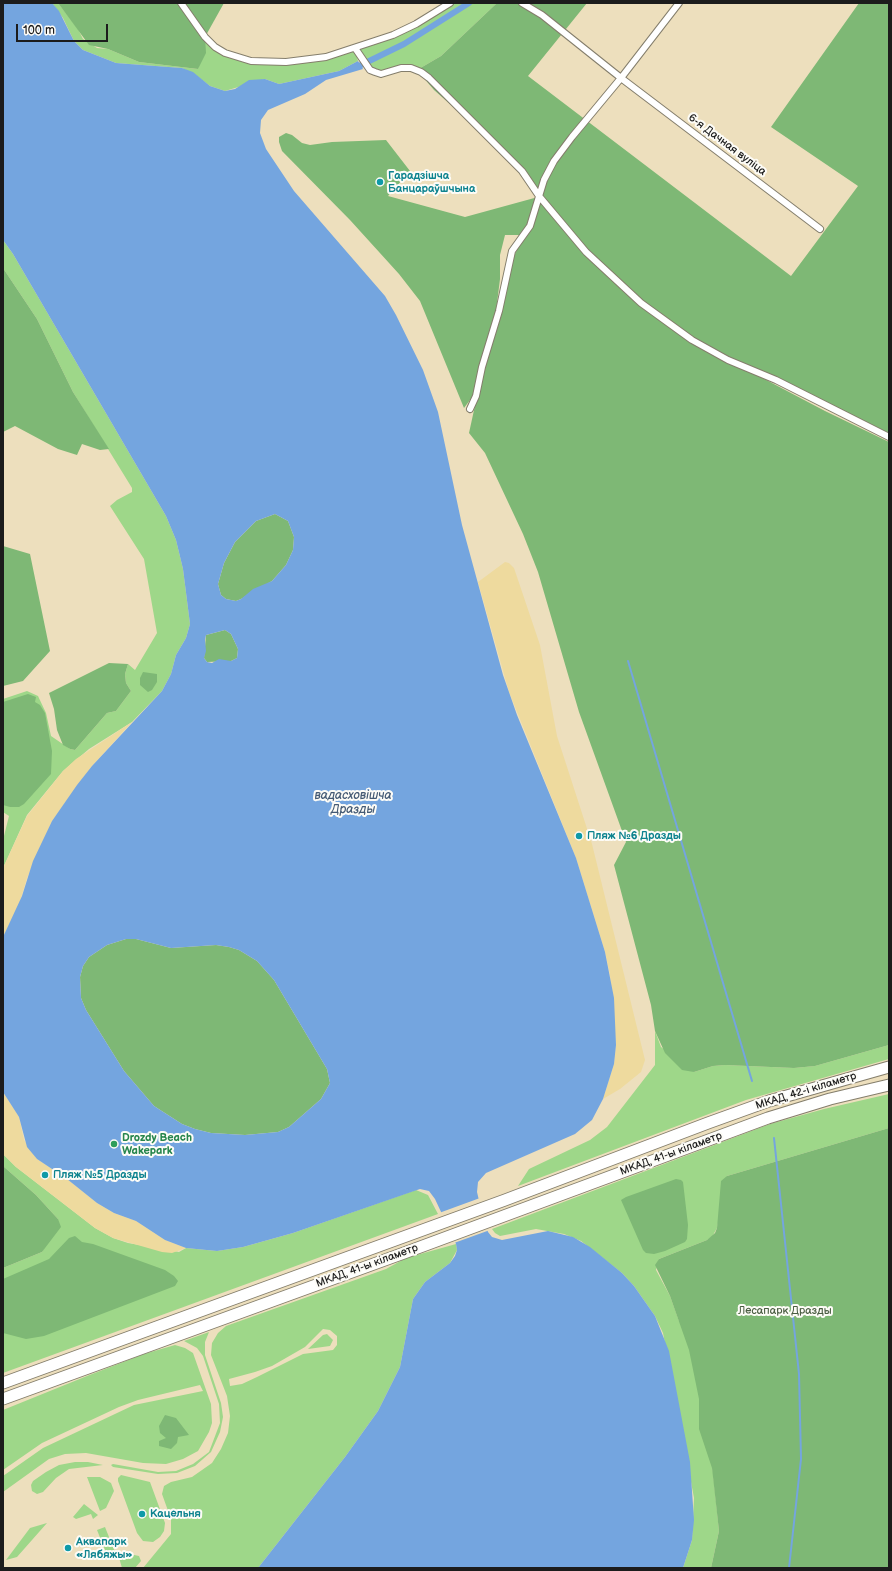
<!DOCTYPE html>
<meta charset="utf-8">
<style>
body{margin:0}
#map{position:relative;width:892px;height:1571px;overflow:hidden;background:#eddfbd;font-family:"Balsamiq Sans",sans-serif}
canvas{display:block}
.frame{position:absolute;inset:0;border:4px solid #1c1c1c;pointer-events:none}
.scale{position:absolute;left:16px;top:24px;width:92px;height:18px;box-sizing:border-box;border:2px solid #1c1c1c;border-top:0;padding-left:5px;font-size:12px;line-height:14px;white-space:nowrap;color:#1c1c1c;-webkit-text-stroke:3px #fdfcf7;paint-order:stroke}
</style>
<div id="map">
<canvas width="892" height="1571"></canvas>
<div class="frame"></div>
<div class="scale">100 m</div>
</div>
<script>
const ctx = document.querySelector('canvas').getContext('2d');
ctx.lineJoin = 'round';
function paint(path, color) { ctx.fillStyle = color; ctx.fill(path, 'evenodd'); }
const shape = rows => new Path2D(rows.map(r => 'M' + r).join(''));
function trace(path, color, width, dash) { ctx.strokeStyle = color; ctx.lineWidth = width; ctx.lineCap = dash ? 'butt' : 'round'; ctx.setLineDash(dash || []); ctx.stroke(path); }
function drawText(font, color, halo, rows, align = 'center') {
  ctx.font = font + ' "Balsamiq Sans",sans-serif'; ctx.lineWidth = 4; ctx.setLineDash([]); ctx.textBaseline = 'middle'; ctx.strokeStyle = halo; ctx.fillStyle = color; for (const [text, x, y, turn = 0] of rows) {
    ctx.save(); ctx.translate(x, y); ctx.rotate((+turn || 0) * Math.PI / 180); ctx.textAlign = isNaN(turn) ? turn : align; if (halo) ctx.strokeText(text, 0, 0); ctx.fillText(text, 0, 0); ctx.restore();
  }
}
paint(shape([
 [52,3,58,3,78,29,83,39,97,48,108,49,139,62,198,69,205,37,215,47,238,58,307,60,393,35,450,3,497,3,441,56,417,70,375,72,355,49,358,61,339,71,279,84,265,79,225,91,210,86,197,76,182,68,116,63,83,50,74,41,63,18],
 [3,240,13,254,166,516,176,540,183,569,190,624,186,638,176,655,171,674,162,691,132,722,89,749,63,771,27,815,3,868,3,840,9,816,3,812,3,699,27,691,38,696,46,713,51,736,70,749,75,750,107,713,116,711,131,691,126,683,125,674,128,664,135,670,157,633,144,559,110,506,117,500,132,492,132,488,73,392,37,319,3,268],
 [655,1031,661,1047,694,1072,713,1066,725,1065,794,1068,815,1066,889,1045,889,1059,746,1100,518,1186,529,1169,590,1140,607,1127,655,1065],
 [889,1094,889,1128,727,1176,717,1228,712,1237,707,1240,659,1259,656,1270,670,1296,679,1321,697,1318,719,1531,711,1568,683,1568,692,1540,694,1498,663,1333,655,1316,634,1286,622,1273,581,1241,564,1234,536,1229,500,1236,495,1233,492,1229,770,1124,824,1109],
 [3,1154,16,1167,95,1228,113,1238,128,1243,179,1252,186,1248,217,1251,243,1247,293,1233,416,1190,428,1195,438,1214,3,1373,3,1268,42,1252,58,1219,36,1195,3,1166],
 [456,1244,457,1250,450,1263,425,1282,413,1299,400,1367,378,1411,345,1457,258,1568,143,1568,171,1534,171,1519,162,1494,164,1486,171,1482,192,1477,212,1463,221,1449,228,1433,230,1416,227,1396,211,1355,212,1343,218,1333,226,1326,386,1269,406,1258],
 [323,1329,330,1330,337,1336,337,1345,333,1350,303,1354,257,1377,242,1384,230,1386,229,1379,255,1372,272,1366,305,1347],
 [209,1332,205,1342,205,1355,221,1403,223,1417,220,1432,211,1452,195,1466,177,1473,158,1474,113,1467,111,1465,113,1464,158,1472,176,1471,193,1464,209,1452,220,1423,219,1404,203,1356,197,1348,184,1341],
 [327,1334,333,1340,330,1346,308,1349,323,1335],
 [175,1345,185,1348,193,1353,211,1404,212,1423,209,1432,198,1451,183,1459,166,1464,143,1463,86,1453,65,1454,49,1459,3,1492,3,1476,43,1448,134,1405,203,1391,200,1385,138,1400,119,1407,42,1443,3,1470,3,1410,87,1376,144,1354],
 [75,1462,88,1462,103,1465,69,1469,56,1478,43,1492,37,1494,32,1491,31,1485,33,1481,46,1472,59,1465],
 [121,1475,150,1482,165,1523,164,1531,160,1537,153,1542,143,1541,137,1533,118,1481,118,1478],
 [87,1477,100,1477,111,1483,114,1491,106,1508,100,1511],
 [84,1504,98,1515,93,1519,91,1514,76,1519,73,1517],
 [47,1523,17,1557,6,1560,30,1528],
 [105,1527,117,1557,109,1560,97,1530],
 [120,1552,139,1556,141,1561,135,1568,122,1568,118,1554]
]), '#9ed789');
paint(shape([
 [58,3,177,3,194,22,183,3,224,3,205,37,206,53,198,69,139,62,108,49,89,45],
 [497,3,587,3,528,76,791,276,858,186,771,127,859,3,889,3,889,437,734,363,825,411,889,442,889,1045,815,1066,794,1068,725,1065,713,1066,694,1072,682,1070,665,1053,655,1031,651,1005,614,865,626,842,579,712,538,572,523,534,485,453,469,433,483,369,514,256,524,235,505,235,500,255,500,279,496,311,476,392,464,408,420,301,399,274,350,220,282,151,279,142,279,137,286,133,292,135,302,143,310,145,332,142,386,140,410,171,388,196,465,217,538,197,500,148,434,90,417,70,441,56],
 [3,268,37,319,73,392,109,449,100,450,82,444,77,455,58,449,15,426,3,432],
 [275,514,288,521,294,537,293,550,286,565,272,581,241,599,236,601,226,599,221,595,218,584,224,563,235,542,256,521],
 [3,546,30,554,50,651,23,681,3,686],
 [225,630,231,634,238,649,237,658,231,661,207,662,204,658,206,635],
 [109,663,128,664,125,674,126,683,131,691,116,711,107,713,75,750,70,749,63,745,57,730,54,709,49,693],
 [143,672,157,674,157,682,152,690,148,692,140,685,140,678],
 [28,694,36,697,35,702,40,705,45,713,52,751,51,774,24,804,19,807,10,807,3,805,3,702],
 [126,939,136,939,171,948,216,945,229,947,239,950,257,961,274,980,327,1069,330,1083,321,1099,289,1127,278,1132,245,1135,211,1133,195,1129,182,1124,154,1106,124,1071,86,1010,81,998,80,977,83,966,89,957,107,945],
 [889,1128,889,1568,711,1568,719,1531,712,1468,699,1429,699,1399,689,1350,670,1296,655,1265,659,1259,707,1240,715,1233,717,1228,721,1181,727,1176],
 [3,1166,36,1195,58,1219,61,1227,42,1252,3,1268],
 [676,1179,681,1180,683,1182,688,1225,687,1239,685,1242,665,1251,654,1254,646,1253,643,1250,621,1200,626,1197],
 [75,1236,82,1242,93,1244,165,1270,174,1276,178,1281,175,1286,44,1336,26,1339,3,1333,3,1279,49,1259,69,1238],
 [165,1415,176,1418,189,1435,178,1437,177,1443,171,1449,159,1446,159,1441,166,1438,160,1433,159,1426]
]), '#7eb875');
paint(shape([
 [505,562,509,563,514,568,540,645,557,736,592,844,645,1060,641,1072,620,1089,603,1099,614,1064,616,1045,610,975,605,952,576,858,509,692,478,582],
 [132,722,92,766,52,821,27,878,19,905,3,937,3,868,27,816,63,771,76,759],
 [3,1092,19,1117,24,1140,37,1159,67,1179,97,1203,114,1213,136,1221,165,1240,186,1248,172,1253,162,1252,113,1238,95,1228,16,1167,3,1154]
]), '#eeda9e');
paint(shape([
 [3,3,52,3,59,11,74,41,83,50,116,63,182,68,193,72,210,86,225,91,235,89,249,80,265,79,279,84,339,71,358,61,363,69,326,80,305,94,268,110,261,120,260,133,266,149,294,191,385,296,396,315,423,370,438,412,462,525,503,675,517,715,576,858,605,952,614,998,616,1045,614,1064,603,1099,592,1120,575,1134,486,1173,478,1182,477,1192,482,1213,488,1232,492,1237,502,1240,548,1231,573,1237,590,1247,622,1273,634,1286,655,1316,669,1351,690,1462,694,1520,692,1540,683,1568,258,1568,345,1457,378,1411,400,1367,413,1299,425,1282,450,1263,455,1256,457,1250,456,1244,435,1199,429,1191,420,1189,293,1233,243,1247,217,1251,186,1248,165,1240,136,1221,114,1213,97,1203,67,1179,37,1159,27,1147,19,1117,3,1092,3,937,22,896,33,861,52,821,77,785,92,766,162,691,171,674,176,655,186,638,190,624,183,569,176,540,166,516,13,254,3,240],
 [275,514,288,521,294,537,293,550,286,565,272,581,253,589,241,599,236,601,226,599,221,595,218,584,224,563,235,542,256,521],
 [225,630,231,634,238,649,237,658,231,661,219,659,212,663,207,662,204,658,206,651,205,640,206,635],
 [126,939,136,939,171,948,216,945,229,947,239,950,257,961,274,980,327,1069,330,1083,321,1099,289,1127,278,1132,245,1135,211,1133,195,1129,182,1124,154,1106,124,1071,86,1010,81,998,80,977,83,966,89,957,107,945]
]), '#74a5df');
paint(shape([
 [480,1198,490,1230,454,1243,439,1213]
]), '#eddfbd');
trace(shape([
 [628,661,752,1081],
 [774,1138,799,1374,801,1459,789,1568]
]), '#74a5df', 2);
trace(shape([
 [361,65,404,44,469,3]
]), '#74a5df', 6);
const street = shape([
 [181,3,205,37,215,47,225,53,251,61,286,62,326,57,393,35,416,24,450,3],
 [522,3,542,15,621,78,820,229],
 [355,48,370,70,375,72,381,74,401,68,411,68,421,72,429,78,522,171,539,196,586,252,641,303,692,340,728,360,776,380,889,437],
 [470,409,476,396,482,367,499,311,512,251,530,226,544,180,554,161,572,137,621,78,679,3]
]);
const highway = shape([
 [3,1383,505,1200,708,1123,769,1101,889,1067],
 [3,1399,404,1253,768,1118,830,1099,889,1085]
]);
trace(street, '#847e6c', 8);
trace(highway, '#847e6c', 13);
trace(street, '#fff', 6);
trace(highway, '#fff', 11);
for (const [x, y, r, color] of [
 [380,182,4,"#0f9aa8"],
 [579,836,4,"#0f9aa8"],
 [114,1144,4,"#2e9e5b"],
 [45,1175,4,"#0f9aa8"],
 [142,1514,4,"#0f9aa8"],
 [68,1548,4,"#0f9aa8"]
]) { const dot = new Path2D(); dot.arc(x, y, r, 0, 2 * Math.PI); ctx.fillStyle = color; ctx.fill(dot); trace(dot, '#fdfcf7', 1.5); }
drawText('11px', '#1c1c1c', '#fdfcf7', [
 ["6-я Дачная вуліца",727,145,37],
 ["МКАД, 42-і кіламетр",806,1091,-17],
 ["МКАД, 41-ы кіламетр",671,1154,-20],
 ["МКАД, 41-ы кіламетр",367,1266,-20]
]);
drawText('bold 11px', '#0d838f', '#fdfcf7', [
 ["Гарадзішча",388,176],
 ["Банцараўшчына",388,189],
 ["Пляж №6 Дразды",587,836],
 ["Пляж №5 Дразды",53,1175],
 ["Кацельня",150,1514],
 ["Аквапарк",76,1542],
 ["«Лябяжы»",76,1555]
], 'left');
drawText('bold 11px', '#27864d', '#fdfcf7', [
 ["Drozdy Beach",122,1138],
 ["Wakepark",122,1151]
], 'left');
drawText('11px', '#4a5d42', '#fdfcf7', [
 ["Лесапарк Дразды",785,1311]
]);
drawText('italic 12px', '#445a74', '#fdfcf7', [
 ["вадасховішча",353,796],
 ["Дразды",353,810]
]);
</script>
